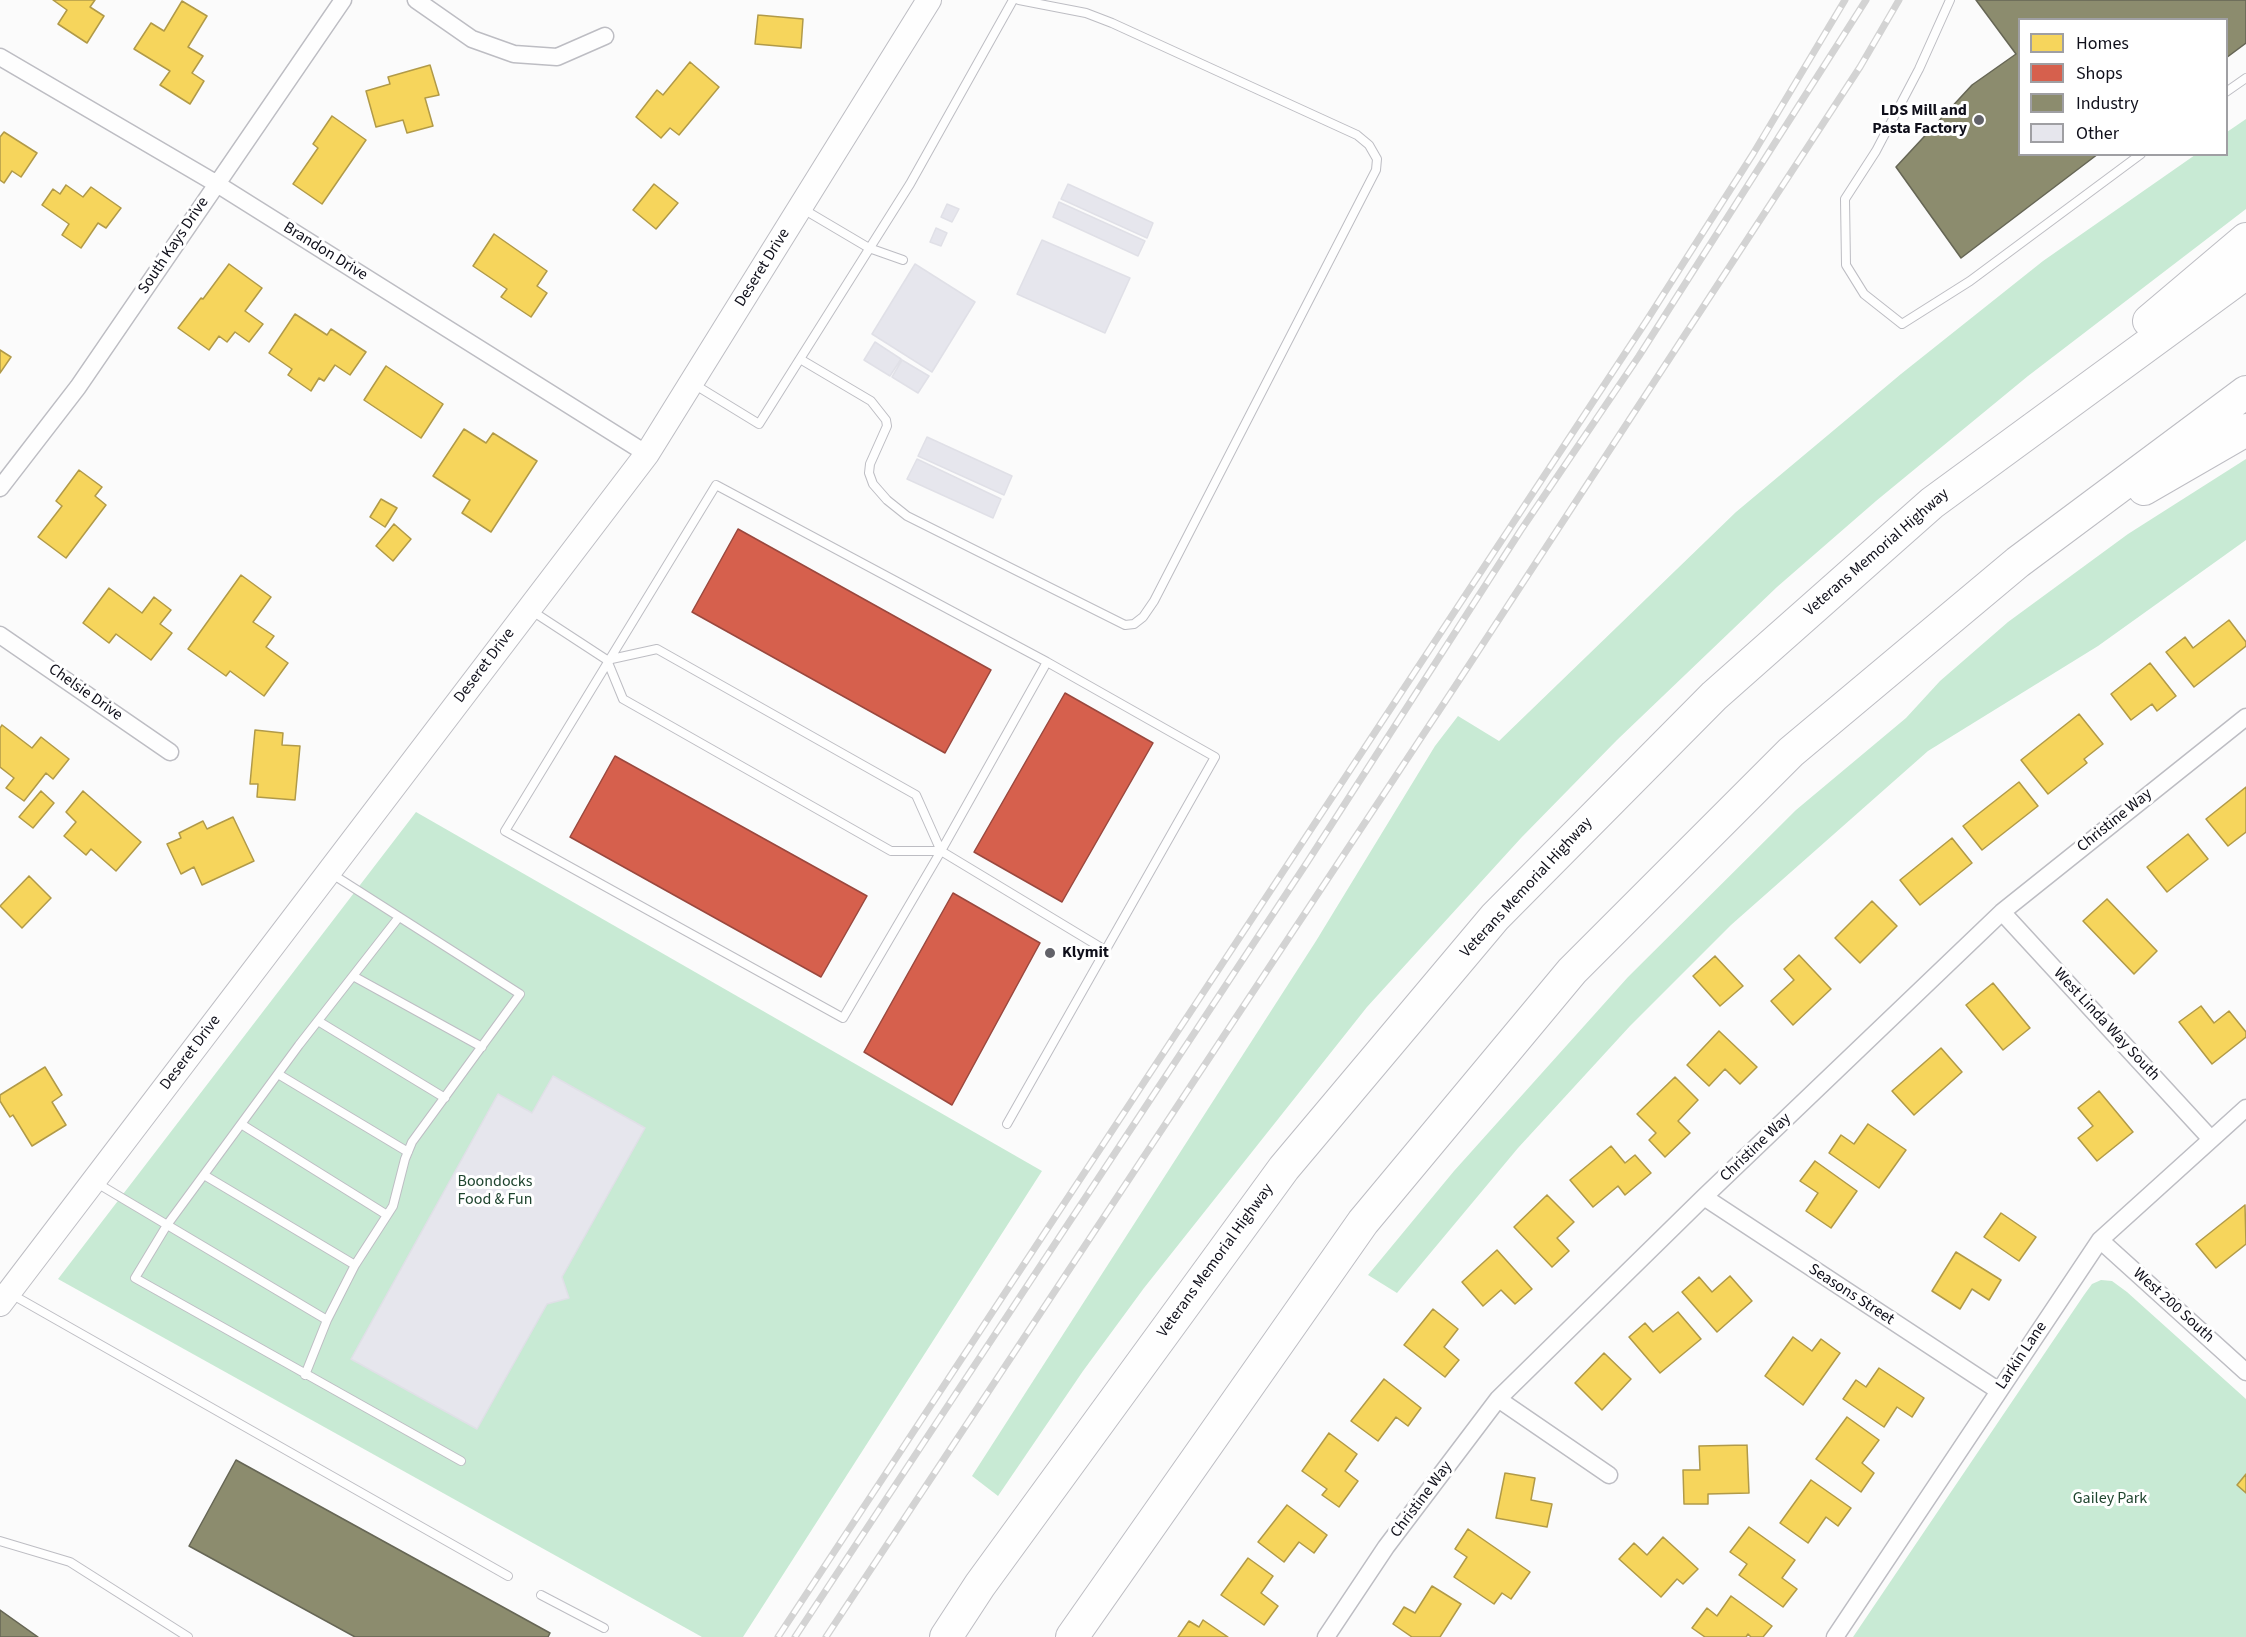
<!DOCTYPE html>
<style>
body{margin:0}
#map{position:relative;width:2246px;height:1637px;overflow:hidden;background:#fbfbfb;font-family:"Source Sans 3",sans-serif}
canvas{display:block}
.legend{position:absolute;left:2018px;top:18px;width:210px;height:138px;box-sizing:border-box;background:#fff;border:2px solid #9f9fa3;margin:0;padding:8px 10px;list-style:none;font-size:18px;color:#0f0f1a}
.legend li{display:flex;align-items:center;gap:12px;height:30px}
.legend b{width:30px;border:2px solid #9f9fa3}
</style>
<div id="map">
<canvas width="2246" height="1637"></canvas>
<ul class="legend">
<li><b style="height:16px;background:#f6d55c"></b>Homes</li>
<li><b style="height:16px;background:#d6604d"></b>Shops</li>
<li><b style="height:16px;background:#8c8c6e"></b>Industry</li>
<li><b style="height:16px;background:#e6e6ed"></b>Other</li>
</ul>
</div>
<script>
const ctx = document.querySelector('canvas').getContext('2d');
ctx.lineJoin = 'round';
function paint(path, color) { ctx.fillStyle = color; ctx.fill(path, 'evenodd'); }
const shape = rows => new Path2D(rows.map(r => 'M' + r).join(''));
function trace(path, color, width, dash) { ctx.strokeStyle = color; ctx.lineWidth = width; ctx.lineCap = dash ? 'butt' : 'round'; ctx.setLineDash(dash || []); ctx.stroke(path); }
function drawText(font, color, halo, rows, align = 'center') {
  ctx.font = font + ' "Source Sans 3",sans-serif'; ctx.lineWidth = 6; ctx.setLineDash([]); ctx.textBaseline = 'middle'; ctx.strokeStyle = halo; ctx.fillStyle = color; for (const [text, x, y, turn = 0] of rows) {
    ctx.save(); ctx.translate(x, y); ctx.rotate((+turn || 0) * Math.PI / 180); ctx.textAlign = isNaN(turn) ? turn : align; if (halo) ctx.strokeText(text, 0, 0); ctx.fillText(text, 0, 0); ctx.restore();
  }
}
paint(shape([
 [2246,119,2246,209,2028,376,1876,501,1777,587,1617,740,1521,838,1367,1007,1144,1288,1083,1371,998,1496,972,1476,1316,941,1435,746,1458,716,1499,741,1736,512,1901,374,2043,261,2195,155,2226,154,2227,132],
 [2246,459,2246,540,2098,646,1928,751,1731,925,1630,1026,1518,1148,1397,1293,1368,1275,1454,1171,1628,977,1796,810,1906,718,1940,681,2008,622,2128,534],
 [416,812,1042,1171,743,1637,702,1637,58,1279],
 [2101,1280,2112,1281,2127,1292,2246,1399,2246,1637,1853,1637,2084,1295,2092,1284]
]), '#c8ead4');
const homes = shape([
 [53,0,95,0,90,7,104,16,87,43,58,24,67,10,53,0],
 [182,1,207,16,188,47,203,56,192,73,204,81,190,104,160,85,170,71,134,49,151,23,164,31,182,1],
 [758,15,803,19,801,48,755,44,758,15],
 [690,62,719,87,679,135,670,128,661,138,636,117,657,90,663,95,690,62],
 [430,65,439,95,425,98,433,126,407,133,403,120,376,127,366,91,390,84,388,77,430,65],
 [332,116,366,140,322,204,293,184,318,148,313,144,332,116],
 [4,132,37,153,21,177,12,171,4,183,0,180,0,137,4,132],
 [654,184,678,203,656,229,633,210,654,184],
 [66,185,83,197,91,187,121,208,106,228,98,223,81,248,62,235,69,224,42,205,53,189,60,194,66,185],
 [494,234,547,271,537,286,547,293,531,317,501,297,507,289,473,266,494,234],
 [229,264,262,288,245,311,263,324,249,342,235,332,227,342,219,336,209,350,178,328,201,298,203,299,229,264],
 [295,314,327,335,331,329,366,352,350,375,335,365,324,381,319,378,311,391,288,375,292,369,269,353,295,314],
 [0,350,11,357,0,373,0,350],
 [386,366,443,404,421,438,364,400,386,366],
 [464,429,486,443,493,433,537,461,491,532,462,513,470,500,433,476,464,429],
 [79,470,102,487,95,496,106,505,66,558,38,537,62,506,56,501,79,470],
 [381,499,397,508,385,527,370,517,381,499],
 [394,524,411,539,393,561,376,546,394,524],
 [241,575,271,597,253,622,274,636,266,647,288,663,264,696,230,671,226,676,188,649,241,575],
 [109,588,142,613,154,597,171,610,160,624,172,633,151,660,116,634,109,643,83,623,109,588],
 [2229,620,2246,642,2246,646,2194,687,2166,652,2185,637,2193,648,2229,620],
 [2150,663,2176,696,2157,711,2152,704,2131,720,2111,694,2150,663],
 [2079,714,2103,744,2084,759,2087,763,2048,794,2021,760,2079,714],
 [2,725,32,748,41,737,69,759,53,779,46,773,24,801,6,788,14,778,0,767,0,728,2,725],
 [255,730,283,733,282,745,300,746,295,800,257,797,258,784,250,784,255,730],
 [2019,782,2038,806,1982,850,1963,826,2019,782],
 [2246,787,2246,832,2228,846,2206,819,2246,787],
 [41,791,54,803,33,828,19,817,41,791],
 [83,791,141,842,116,871,91,849,86,855,64,836,76,822,66,812,83,791],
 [233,817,254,861,202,885,194,867,181,874,167,844,181,838,179,833,203,821,207,829,233,817],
 [2188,834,2208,859,2167,892,2147,867,2188,834],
 [1952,838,1972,863,1920,905,1900,880,1952,838],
 [29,876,51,898,22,928,0,906,29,876],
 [2107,899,2157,951,2134,974,2083,921,2107,899],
 [1872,901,1897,926,1860,963,1835,938,1872,901],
 [1799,955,1831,989,1793,1025,1771,1001,1794,980,1784,969,1799,955],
 [1715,956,1743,986,1720,1006,1693,976,1715,956],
 [1993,983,2030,1028,2003,1050,1966,1005,1993,983],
 [2201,1006,2214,1023,2229,1011,2246,1032,2246,1037,2212,1064,2179,1022,2201,1006],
 [1719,1031,1757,1067,1740,1084,1725,1069,1709,1086,1687,1065,1719,1031],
 [1941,1048,1962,1072,1914,1115,1892,1091,1941,1048],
 [45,1067,62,1095,52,1102,66,1125,32,1146,13,1115,10,1117,0,1101,0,1095,45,1067],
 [1675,1077,1698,1100,1678,1121,1690,1133,1665,1157,1649,1140,1656,1133,1637,1114,1675,1077],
 [2099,1091,2133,1132,2097,1161,2078,1138,2093,1126,2078,1108,2099,1091],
 [1868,1124,1906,1150,1879,1188,1829,1153,1841,1135,1854,1144,1868,1124],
 [1611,1146,1625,1163,1635,1155,1651,1173,1625,1195,1618,1186,1593,1207,1570,1180,1611,1146],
 [1815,1161,1857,1191,1831,1228,1806,1211,1818,1193,1800,1181,1815,1161],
 [1547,1195,1574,1222,1557,1238,1569,1251,1552,1267,1514,1227,1547,1195],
 [2245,1205,2246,1244,2216,1268,2196,1244,2245,1205],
 [2001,1213,2036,1237,2019,1261,1984,1237,2001,1213],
 [1497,1250,1532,1289,1515,1304,1501,1290,1483,1306,1462,1282,1497,1250],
 [1956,1252,2001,1280,1989,1300,1972,1289,1960,1309,1932,1291,1956,1252],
 [1730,1276,1752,1301,1717,1332,1682,1292,1699,1277,1712,1292,1730,1276],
 [1433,1309,1458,1329,1444,1347,1459,1360,1445,1377,1404,1345,1433,1309],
 [1678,1312,1701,1339,1660,1373,1629,1337,1645,1323,1653,1332,1678,1312],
 [1793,1337,1812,1351,1821,1339,1840,1353,1803,1405,1765,1376,1793,1337],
 [1604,1353,1631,1379,1602,1410,1575,1383,1604,1353],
 [1879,1368,1924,1398,1912,1417,1897,1407,1884,1427,1843,1399,1856,1380,1866,1387,1879,1368],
 [1384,1379,1421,1408,1408,1426,1396,1417,1378,1441,1351,1421,1384,1379],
 [1847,1417,1879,1440,1862,1463,1874,1473,1861,1492,1816,1459,1847,1417],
 [1329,1433,1357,1454,1345,1471,1358,1481,1339,1507,1322,1495,1327,1489,1302,1471,1329,1433],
 [1747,1445,1749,1493,1708,1494,1708,1504,1684,1504,1683,1470,1700,1470,1699,1446,1747,1445],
 [1505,1473,1535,1478,1531,1500,1552,1504,1547,1527,1496,1518,1505,1473],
 [2246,1474,2246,1493,2237,1485,2246,1474],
 [1811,1480,1851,1508,1838,1526,1826,1517,1808,1543,1780,1523,1811,1480],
 [1287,1505,1327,1535,1314,1553,1299,1542,1284,1562,1258,1542,1287,1505],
 [1749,1527,1795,1560,1782,1578,1797,1589,1783,1607,1739,1575,1747,1564,1730,1552,1749,1527],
 [1468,1529,1530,1572,1511,1599,1502,1593,1494,1604,1454,1577,1467,1557,1455,1549,1468,1529],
 [1663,1537,1698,1569,1683,1584,1677,1579,1661,1597,1619,1559,1634,1543,1647,1555,1663,1537],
 [1248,1558,1273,1576,1261,1593,1278,1606,1264,1625,1221,1595,1248,1558],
 [1432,1586,1461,1604,1440,1637,1412,1637,1393,1624,1404,1607,1415,1613,1432,1586],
 [1731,1596,1772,1626,1763,1637,1751,1637,1748,1634,1746,1637,1705,1637,1692,1628,1707,1608,1717,1616,1731,1596],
 [1203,1620,1228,1637,1178,1637,1189,1621,1199,1627,1203,1620]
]);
paint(homes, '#f6d55c');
trace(homes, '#b19a48', 1.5);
const shops = shape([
 [738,529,991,670,945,753,692,612,738,529],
 [1065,693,1153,743,1062,902,974,852,1065,693],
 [615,756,867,896,821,977,570,837,615,756],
 [953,893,1040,943,952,1105,864,1052,953,893]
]);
paint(shops, '#d6604d');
trace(shops, '#9a483e', 1.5);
const industry = shape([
 [1976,0,2246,0,2246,43,2226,58,2226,20,2020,20,2020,154,2098,154,1961,258,1896,167,1972,85,2016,54,1976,0],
 [236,1460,550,1633,548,1637,355,1637,189,1546,236,1460],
 [0,1610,38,1637,0,1637,0,1610]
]);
paint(industry, '#8c8c6e');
trace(industry, '#665', 1.5);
const building = shape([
 [1068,184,1153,223,1147,238,1061,199,1068,184],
 [1059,202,1145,241,1138,256,1053,217,1059,202],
 [947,204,959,209,952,222,941,217,947,204],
 [936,228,947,233,941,246,930,242,936,228],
 [1042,240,1130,278,1105,333,1017,294,1042,240],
 [915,264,975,302,932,372,872,334,915,264],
 [875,342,901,359,890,376,864,360,875,342],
 [902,360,929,376,918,393,892,377,902,360],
 [927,437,1012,476,1004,495,918,456,927,437],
 [917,459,1001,499,993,518,907,479,917,459],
 [553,1076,645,1128,562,1277,569,1298,547,1304,477,1429,351,1359,498,1094,532,1113,553,1076]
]);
paint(building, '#e6e6ed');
trace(building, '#e0e0e7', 1.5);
const lane = shape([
 [1950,0,1919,69,1876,151,1845,199,1846,265,1864,294,1902,324,1970,281,2141,154],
 [2226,92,2246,78],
 [803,209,869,248,903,260],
 [800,359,871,401,886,420,887,426,870,464,869,473,873,484,887,500,907,516,1125,625,1134,624,1143,617,1154,601,1376,170,1377,159,1369,145,1357,135,1112,23,1086,13,1019,0],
 [692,383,759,424,910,184,1013,0],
 [532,611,607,660,623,699,891,851,941,851,1105,950],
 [607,660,657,649,916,795,941,851],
 [399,917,299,1045,167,1225,135,1278,461,1461],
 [353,976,482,1047],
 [318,1021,445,1098],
 [278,1074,408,1152],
 [241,1124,387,1215],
 [1007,1124,1215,757,1047,662,716,485,505,831,843,1018,941,851,1047,662],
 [204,1175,355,1265],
 [95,1182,327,1320,355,1265,393,1206,405,1159,412,1142,520,994,332,874],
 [11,1294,508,1576],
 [305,1375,327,1320],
 [0,1541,70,1562,188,1637],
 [541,1595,604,1628]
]);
const street = shape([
 [416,0,472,39,514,54,557,57,605,36],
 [0,57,217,184,647,454],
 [0,488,78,387,343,0],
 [0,635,170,752],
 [2002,912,2210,1138],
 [1704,1197,1999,1391],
 [2100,1240,2246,1372],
 [1498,1399,1609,1475],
 [1326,1637,1386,1547,1498,1399,1704,1197,2002,912,2246,717],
 [1835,1637,2100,1240,2246,1108]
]);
const secondary = shape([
 [0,1304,647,454,929,0]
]);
const highway = shape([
 [2149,321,2246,239],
 [2144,489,2246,430],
 [946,1637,980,1585,1284,1168,1495,917,1714,696,1932,503,2246,273],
 [1072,1637,1363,1222,1572,971,1791,752,2018,562,2246,392]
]);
trace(lane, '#bdbdc3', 10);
trace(street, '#bdbdc3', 19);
trace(secondary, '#bdbdc3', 26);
trace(highway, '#bdbdc3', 34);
trace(lane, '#fefefe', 8);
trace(street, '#fefefe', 16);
trace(secondary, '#fefefe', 24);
trace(highway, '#fefefe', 32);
const rail = shape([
 [778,1637,1647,320,1753,154,1845,0],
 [795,1637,1308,861,1521,530,1639,356,1866,0],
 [826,1637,1456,685,1860,67,1899,0]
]);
trace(rail, '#d3d3d3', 7);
trace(rail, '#fff', 4.5, [14]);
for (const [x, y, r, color] of [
 [1979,120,6,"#626269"],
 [1050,953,6,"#626269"]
]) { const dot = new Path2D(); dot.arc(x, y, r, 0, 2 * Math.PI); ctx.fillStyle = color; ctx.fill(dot); trace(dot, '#fff', 2); }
drawText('bold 16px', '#0f0f1a', '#fff', [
 ["LDS Mill and",1967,111],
 ["Pasta Factory",1967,129],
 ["Klymit",1062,953,"left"]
], 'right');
drawText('16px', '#0f0f1a', '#fff', [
 ["South Kays Drive",174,246,-56],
 ["Brandon Drive",325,252,32],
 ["Deseret Drive",763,268,-58],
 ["Veterans Memorial Highway",1877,553,-41],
 ["Deseret Drive",485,666,-53],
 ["Chelsie Drive",85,693,35],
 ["Christine Way",2115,821,-39],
 ["Veterans Memorial Highway",1527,888,-47],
 ["West Linda Way South",2106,1025,47],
 ["Deseret Drive",191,1053,-53],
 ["Christine Way",1756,1148,-44],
 ["Veterans Memorial Highway",1216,1261,-54],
 ["Seasons Street",1851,1295,33],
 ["West 200 South",2173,1306,42],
 ["Larkin Lane",2022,1356,-56],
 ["Christine Way",1422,1500,-53]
]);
drawText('16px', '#1e442e', '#fff', [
 ["Boondocks",495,1182],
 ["Food & Fun",495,1200],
 ["Gailey Park",2110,1499]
]);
</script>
